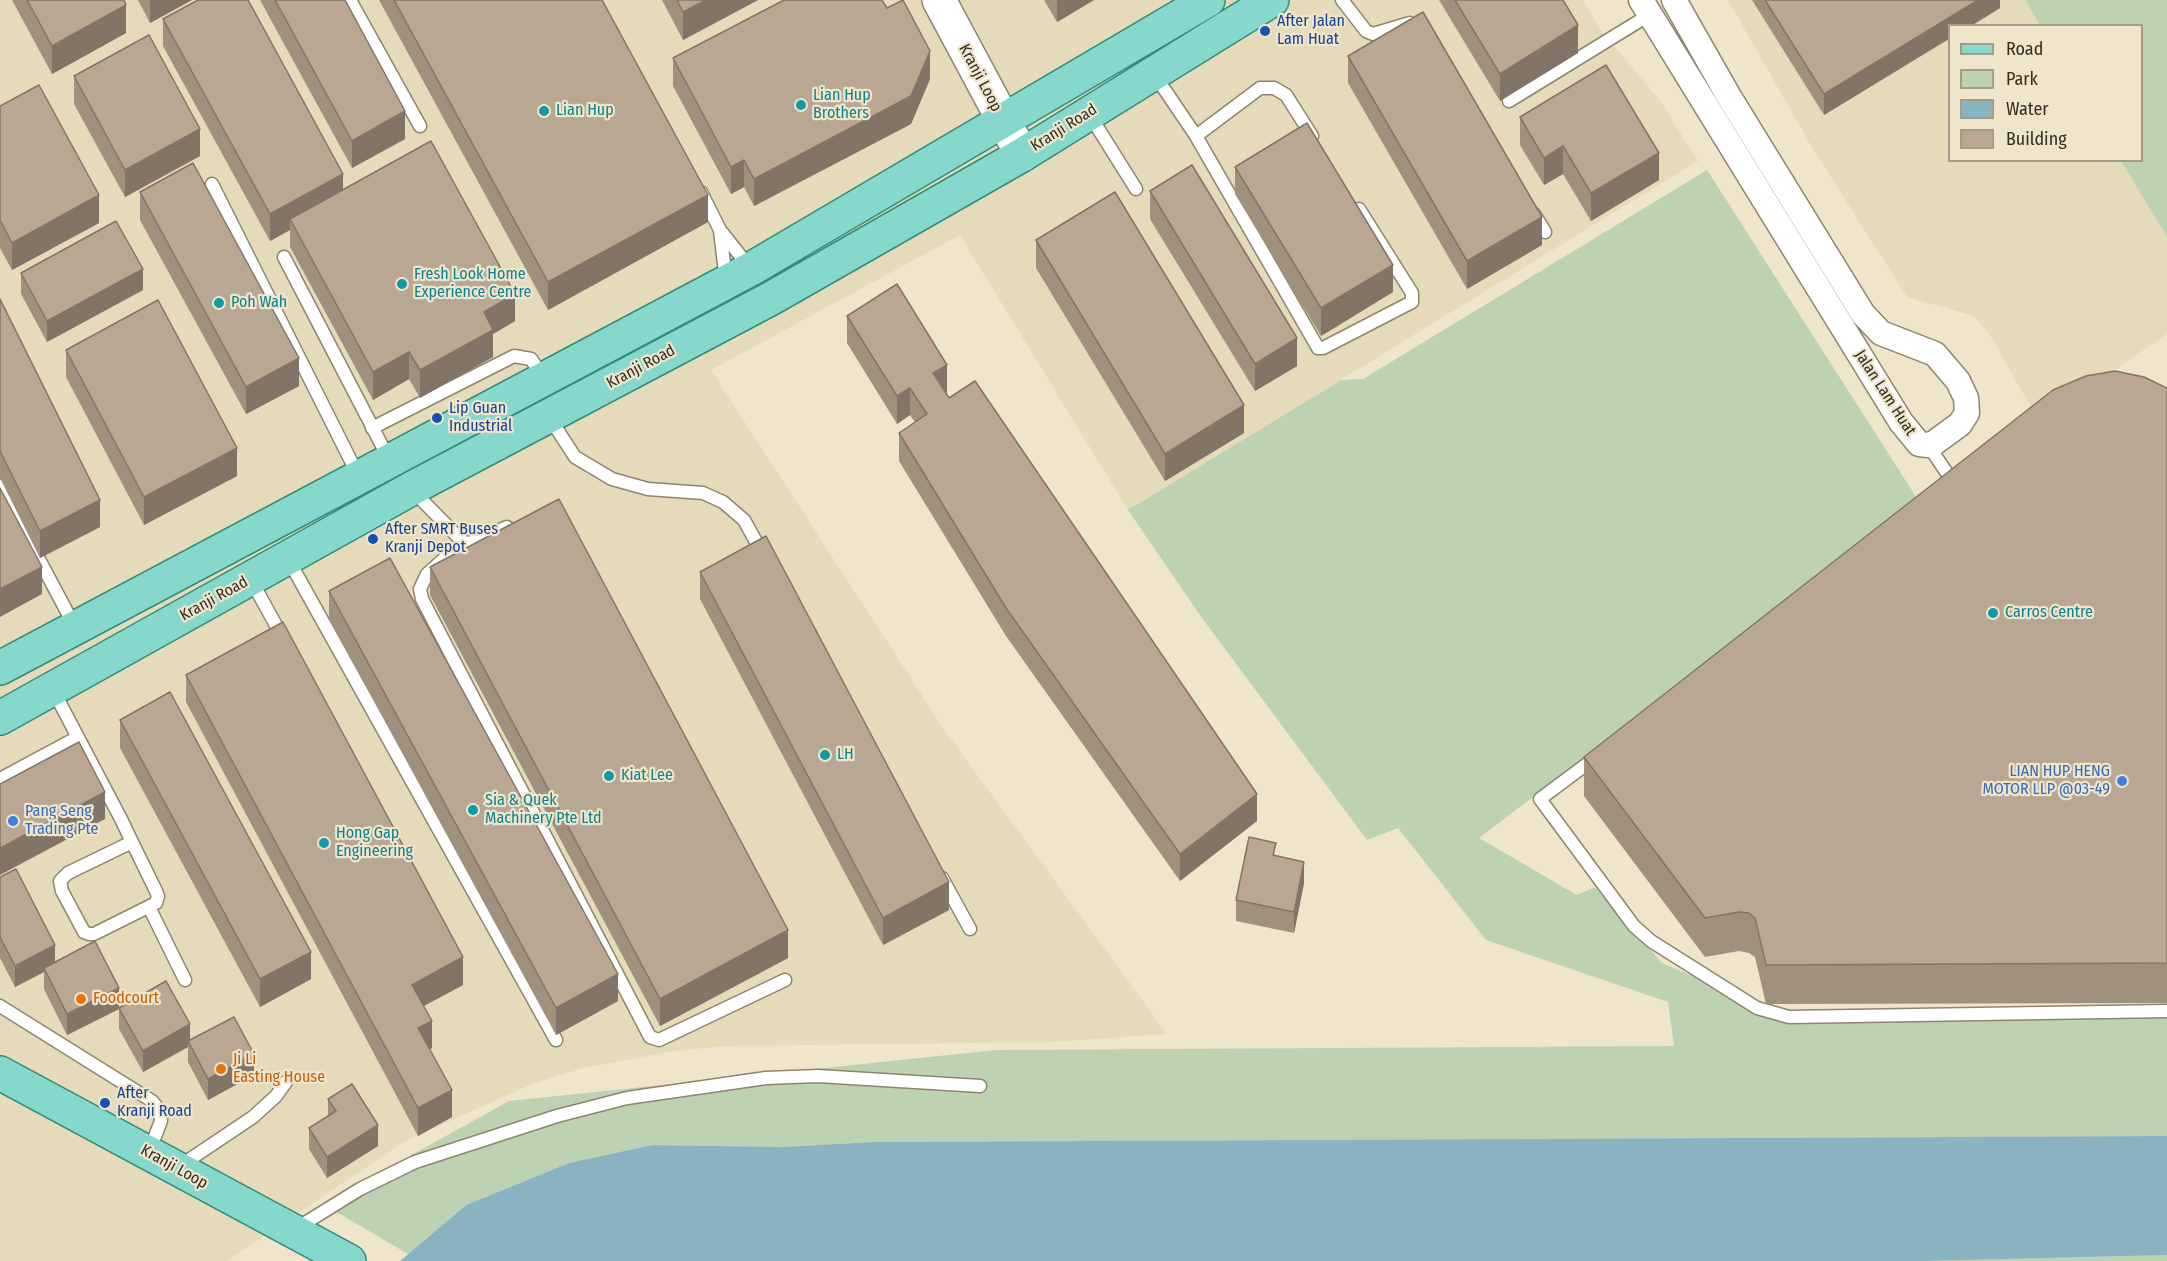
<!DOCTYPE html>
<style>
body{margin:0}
#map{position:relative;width:2167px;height:1261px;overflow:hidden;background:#efe5cb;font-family:"Fira Sans Condensed",sans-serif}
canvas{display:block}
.legend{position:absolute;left:1948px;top:24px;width:195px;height:138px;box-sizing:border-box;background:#efe5cb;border:2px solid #a39c88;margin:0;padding:8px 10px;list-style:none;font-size:18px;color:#312e23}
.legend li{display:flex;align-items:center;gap:12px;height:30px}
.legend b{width:30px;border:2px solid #a39c88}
</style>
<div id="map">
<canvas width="2167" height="1261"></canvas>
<ul class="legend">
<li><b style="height:8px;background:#85d8cb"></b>Road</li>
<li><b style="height:16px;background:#bdd2b3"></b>Park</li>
<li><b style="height:16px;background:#89b3c1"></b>Water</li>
<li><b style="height:16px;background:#baa793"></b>Building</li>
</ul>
</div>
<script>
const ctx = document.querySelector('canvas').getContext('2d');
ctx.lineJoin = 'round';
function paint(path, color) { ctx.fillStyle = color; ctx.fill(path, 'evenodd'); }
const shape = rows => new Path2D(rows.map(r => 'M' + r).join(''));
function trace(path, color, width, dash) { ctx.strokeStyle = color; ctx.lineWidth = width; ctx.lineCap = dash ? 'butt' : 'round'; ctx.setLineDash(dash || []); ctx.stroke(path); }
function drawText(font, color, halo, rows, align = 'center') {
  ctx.font = font + ' "Fira Sans Condensed",sans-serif'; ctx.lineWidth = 4.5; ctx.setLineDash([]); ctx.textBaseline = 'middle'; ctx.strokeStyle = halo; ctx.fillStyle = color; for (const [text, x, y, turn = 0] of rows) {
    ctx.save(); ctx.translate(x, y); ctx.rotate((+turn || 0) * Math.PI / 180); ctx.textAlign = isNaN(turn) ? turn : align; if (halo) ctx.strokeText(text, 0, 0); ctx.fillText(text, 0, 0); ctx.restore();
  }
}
paint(shape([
 [0,0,1583,0,1602,32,1659,99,1698,161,1128,510,960,235,711,370,945,731,1167,1034,1051,1042,726,1046,674,1051,583,1068,532,1084,405,1141,227,1261,0,1261],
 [1728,0,2025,0,2040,25,1950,26,1950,160,2121,161,2167,237,2167,334,2039,421,1991,337,1974,316,1907,297,1810,144]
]), '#e5dab9');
paint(shape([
 [2025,0,2167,0,2167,237,2121,161,2142,160,2142,26,2040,25],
 [1707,170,1920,503,1479,838,1577,895,1595,887,1662,963,1789,1017,2167,1011,2167,1136,873,1142,783,1147,652,1145,569,1163,466,1205,408,1254,323,1204,509,1101,996,1050,1674,1046,1668,1002,1486,940,1398,828,1367,840,1202,618,1128,510,1341,380,1363,379],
 [2167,1255,2167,1261,1926,1261]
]), '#bdd2b3');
paint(shape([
 [2167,1136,2167,1255,1926,1261,400,1261,466,1205,569,1163,652,1145,783,1147,873,1142]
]), '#89b3c1');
const lane = shape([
 [350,0,420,126],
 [1342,0,1366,31,1373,34,1410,23],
 [1154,74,1196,136,1260,88,1274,88,1286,95,1312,136],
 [1509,101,1649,15],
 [1089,114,1136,189],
 [1196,136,1318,348,1323,348,1412,302,1412,293,1359,209],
 [212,184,359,477],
 [701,192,720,230,750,268],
 [1534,214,1545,232],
 [720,231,726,280],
 [284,257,390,461],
 [549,417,575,457,612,479,648,489,703,493,723,502,744,520,764,556],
 [372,428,514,356,531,359,544,378],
 [1928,445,1955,485],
 [0,486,74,625],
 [412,490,463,542,470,543,507,527],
 [463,542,427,574,420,589,422,599,650,1037,659,1040,785,980],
 [288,559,556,1040],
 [251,580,283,638],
 [53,690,121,819,132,842,156,891,158,896,156,903,94,934,89,934,84,932,62,891,60,881,68,873,132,842],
 [1595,758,1540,799,1634,926,1651,941,1757,1008,1789,1017,2167,1011],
 [0,779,78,737],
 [942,878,970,929],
 [149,907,185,980],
 [0,1006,152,1101,160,1111,161,1121,149,1152],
 [180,1166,253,1117,276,1096,286,1082],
 [297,1228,360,1189,415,1162,557,1116,627,1098,766,1078,818,1076,980,1086]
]);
const street = shape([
 [1641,0,1901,422,1919,444,1928,445,1934,443,1960,424,1967,413,1966,398,1958,381,1935,354,1881,333,1863,314,1728,95,1674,0]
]);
const secondary = shape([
 [939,0,1022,155]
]);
const primary = shape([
 [0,668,751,269,1208,0],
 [0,718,418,485,770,299,1022,155,1272,0],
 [0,1073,349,1261]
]);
trace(lane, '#8d856d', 15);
trace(street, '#8d856d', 27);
trace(secondary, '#8d856d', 36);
trace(primary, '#338c7a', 36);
trace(lane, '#fff', 12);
trace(street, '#fff', 24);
trace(secondary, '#fff', 33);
trace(primary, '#85d8cb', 33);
paint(shape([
 [12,0,124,0,126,33,52,74],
 [138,0,192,0,150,23],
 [260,0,345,0,405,139,352,168],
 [379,0,602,0,708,222,548,310],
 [662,0,758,0,683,40],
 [1044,0,1094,0,1057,22],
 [1439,0,1563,0,1578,53,1500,101],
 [1752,0,2000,0,2000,8,1824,115],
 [887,8,930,79,911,124,754,206,744,187,731,194,673,86,673,58],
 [163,19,343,190,515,321,493,334,493,357,420,398,409,379,373,400,290,247,290,230,270,241,163,46],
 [1348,56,1542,245,1467,289,1348,83],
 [74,76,200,156,125,197,74,104],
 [0,106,99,223,12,270,0,248],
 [1520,117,1659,180,1591,221,1563,174,1544,185,1520,145],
 [1235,167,1393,292,1321,336,1235,194],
 [1150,191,1297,366,1255,391,1150,219],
 [140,192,299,386,246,414,140,220],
 [1036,240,1244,433,1165,481,1036,268],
 [21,273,143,290,47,342,21,294],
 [0,299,100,527,40,558,0,478],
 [847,316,947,392,946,393,1257,821,1180,881,1006,636,899,461,899,433,915,422,910,415,897,424,847,343],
 [66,350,237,476,144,525,66,377],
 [2167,388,2167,1003,1766,1004,1755,957,1749,953,1739,951,1705,957,1584,796,1584,757],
 [430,567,788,958,660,1026,430,595],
 [700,572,949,910,883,945,700,599],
 [329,591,618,1001,556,1035,329,619],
 [186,675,463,985,424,1006,432,1048,430,1049,452,1117,418,1136,186,702],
 [120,720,311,979,260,1007,120,748],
 [0,877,55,962,119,1009,67,1035,44,989,44,972,15,987,0,958],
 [1304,883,1294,933,1236,921,1236,900],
 [119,1008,190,1040,254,1075,208,1100,188,1062,188,1047,143,1072,119,1029],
 [328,1099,378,1146,327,1178,309,1149,309,1128,328,1116]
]), '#a0907e');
paint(shape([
 [150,0,192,0,150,23],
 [706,0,758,0,683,40,683,12],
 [1057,0,1094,0,1057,22],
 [1978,0,2000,0,2000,8,1971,26,1950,26,1950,38,1824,115,1824,94],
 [126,5,126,33,52,74,52,46],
 [1578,25,1578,53,1500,101,1500,74],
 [930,51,930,79,911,124,754,206,754,179],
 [405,111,405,139,352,168,352,141],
 [200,129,200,156,125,197,125,170],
 [1563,146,1563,174,1544,185,1544,158],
 [1659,153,1659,180,1591,221,1591,193],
 [744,160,744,187,731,194,731,167],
 [343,174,343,201,290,219,290,230,270,241,270,214],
 [99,195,99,223,12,270,12,243],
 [708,195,708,222,548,310,548,282],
 [1542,217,1542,245,1467,289,1467,261],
 [1393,265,1393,292,1321,336,1321,308],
 [143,269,143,290,47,342,47,321],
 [515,294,515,321,493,334,493,357,420,398,420,370,484,312],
 [1297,338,1297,366,1255,391,1255,364],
 [409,352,409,379,373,400,373,372],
 [299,358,299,386,246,414,246,387],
 [947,365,947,392,933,401,933,373],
 [910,388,910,415,897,424,897,396],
 [1244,405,1244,433,1165,481,1165,454],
 [237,448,237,476,144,525,144,497],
 [100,500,100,527,40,558,40,531],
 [42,567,42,594,0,617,0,589],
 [105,792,105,819,0,875,0,848],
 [1257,794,1257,821,1180,881,1180,854],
 [1304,862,1304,883,1294,933,1294,912],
 [949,882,949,910,883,945,883,918],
 [788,930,788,958,660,1026,660,999],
 [55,945,55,966,44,968,44,972,15,987,15,966],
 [311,952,311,979,260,1007,260,979],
 [463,957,463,985,412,1012,412,985],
 [618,974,618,1001,556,1035,556,1008],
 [119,988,119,1009,67,1035,67,1014],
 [432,1021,432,1048,418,1055,418,1028],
 [190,1024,190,1045,188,1041,188,1047,143,1072,143,1051],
 [254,1054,254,1075,208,1100,208,1079],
 [452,1090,452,1117,418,1136,418,1108],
 [378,1125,378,1146,327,1178,327,1157]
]), '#827567');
const building = shape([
 [27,0,124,0,126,5,52,46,27,0],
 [198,0,248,0,343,174,270,214,163,19,198,0],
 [275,0,345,0,405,111,352,141,275,0],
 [394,0,602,0,708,195,548,282,394,0],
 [677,0,706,0,683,12,677,0],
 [784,0,882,0,887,8,903,0,930,51,911,96,754,179,744,160,731,167,673,58,784,0],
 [1455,0,1563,0,1578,25,1500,74,1455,0],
 [1765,0,1978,0,1824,94,1765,0],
 [1423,12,1542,217,1467,261,1348,56,1423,12],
 [149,35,200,129,125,170,74,76,149,35],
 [1606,65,1659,153,1591,193,1563,146,1544,158,1520,117,1606,65],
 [39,85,99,195,12,243,0,220,0,106,39,85],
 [1307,123,1393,265,1321,308,1235,167,1307,123],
 [431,141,515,294,484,312,493,330,420,370,409,352,373,372,290,219,431,141],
 [193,163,299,358,246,387,140,192,193,163],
 [1192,165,1297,338,1255,364,1150,191,1192,165],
 [1115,192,1244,405,1165,454,1036,240,1115,192],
 [116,221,143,269,47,321,21,273,116,221],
 [897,284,947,365,933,373,949,398,975,381,1257,794,1180,854,1006,608,899,433,927,414,910,388,897,396,847,316,897,284],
 [0,299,100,500,40,531,0,451,0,299],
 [158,300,237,448,144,497,66,350,158,300],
 [2115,371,2144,377,2167,388,2167,963,1766,965,1755,918,1749,913,1739,912,1705,918,1584,757,2053,390,2086,376,2115,371],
 [0,488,42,567,0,589,0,488],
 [559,499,788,930,660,999,430,567,559,499],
 [766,536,949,882,883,918,700,572,766,536],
 [390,558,618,974,556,1008,329,591,390,558],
 [283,622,463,957,412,985,432,1021,418,1028,452,1090,418,1108,186,675,283,622],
 [170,692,311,952,260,979,120,720,170,692],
 [79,742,105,792,0,848,0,784,79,742],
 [1249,837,1276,843,1273,855,1304,862,1294,912,1236,900,1249,837],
 [16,869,55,945,15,966,0,937,0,877,16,869],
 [95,941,119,988,67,1014,44,968,95,941],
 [166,981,190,1024,143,1051,119,1008,166,981],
 [234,1017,254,1054,208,1079,188,1041,234,1017],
 [352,1084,378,1125,327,1157,309,1128,336,1111,328,1099,352,1084]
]);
paint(building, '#baa793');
trace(building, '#827567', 1.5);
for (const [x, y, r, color] of [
 [1265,31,6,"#1a4fb4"],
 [801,105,6,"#0f9aa8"],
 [544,111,6,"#0f9aa8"],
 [402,284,6,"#0f9aa8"],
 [219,303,6,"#0f9aa8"],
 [437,418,6,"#1a4fb4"],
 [373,539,6,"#1a4fb4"],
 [1993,613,6,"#0f9aa8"],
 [825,755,6,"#0f9aa8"],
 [609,776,6,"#0f9aa8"],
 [2122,781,6,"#3f7fe0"],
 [473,810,6,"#0f9aa8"],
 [13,821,6,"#3f7fe0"],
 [324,843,6,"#0f9aa8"],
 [81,999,6,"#e8710a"],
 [221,1069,6,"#e8710a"],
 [105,1103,6,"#1a4fb4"]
]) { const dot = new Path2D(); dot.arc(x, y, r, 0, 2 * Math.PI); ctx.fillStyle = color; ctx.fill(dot); trace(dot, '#efe5cb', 2); }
drawText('16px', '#164399', '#efe5cb', [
 ["After Jalan",1277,22],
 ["Lam Huat",1277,40],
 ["Lip Guan",449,409],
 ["Industrial",449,427],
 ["After SMRT Buses",385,530],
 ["Kranji Depot",385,548],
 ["After",117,1094],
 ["Kranji Road",117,1112]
], 'left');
drawText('16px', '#312e23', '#efe5cb', [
 ["Kranji Loop",980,78,62],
 ["Kranji Road",1064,128,-32],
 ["Kranji Road",641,367,-28],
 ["Jalan Lam Huat",1885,393,57],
 ["Kranji Road",214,599,-29],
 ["Kranji Loop",174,1167,29]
]);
drawText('16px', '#0d838f', '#efe5cb', [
 ["Lian Hup",813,96],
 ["Brothers",813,114],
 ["Lian Hup",556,111],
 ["Fresh Look Home",414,275],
 ["Experience Centre",414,293],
 ["Poh Wah",231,303],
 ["Carros Centre",2005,613],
 ["LH",837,755],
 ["Kiat Lee",621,776],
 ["Sia & Quek",485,801],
 ["Machinery Pte Ltd",485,819],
 ["Hong Gap",336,834],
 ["Engineering",336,852]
], 'left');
drawText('16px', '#366cbe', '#efe5cb', [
 ["LIAN HUP HENG",2110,772],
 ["MOTOR LLP @03-49",2110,790],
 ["Pang Seng",25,812,"left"],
 ["Trading Pte",25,830,"left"]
], 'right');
drawText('16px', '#c56008', '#efe5cb', [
 ["Foodcourt",93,999],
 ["Ji Li",233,1060],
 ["Easting House",233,1078]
], 'left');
</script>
